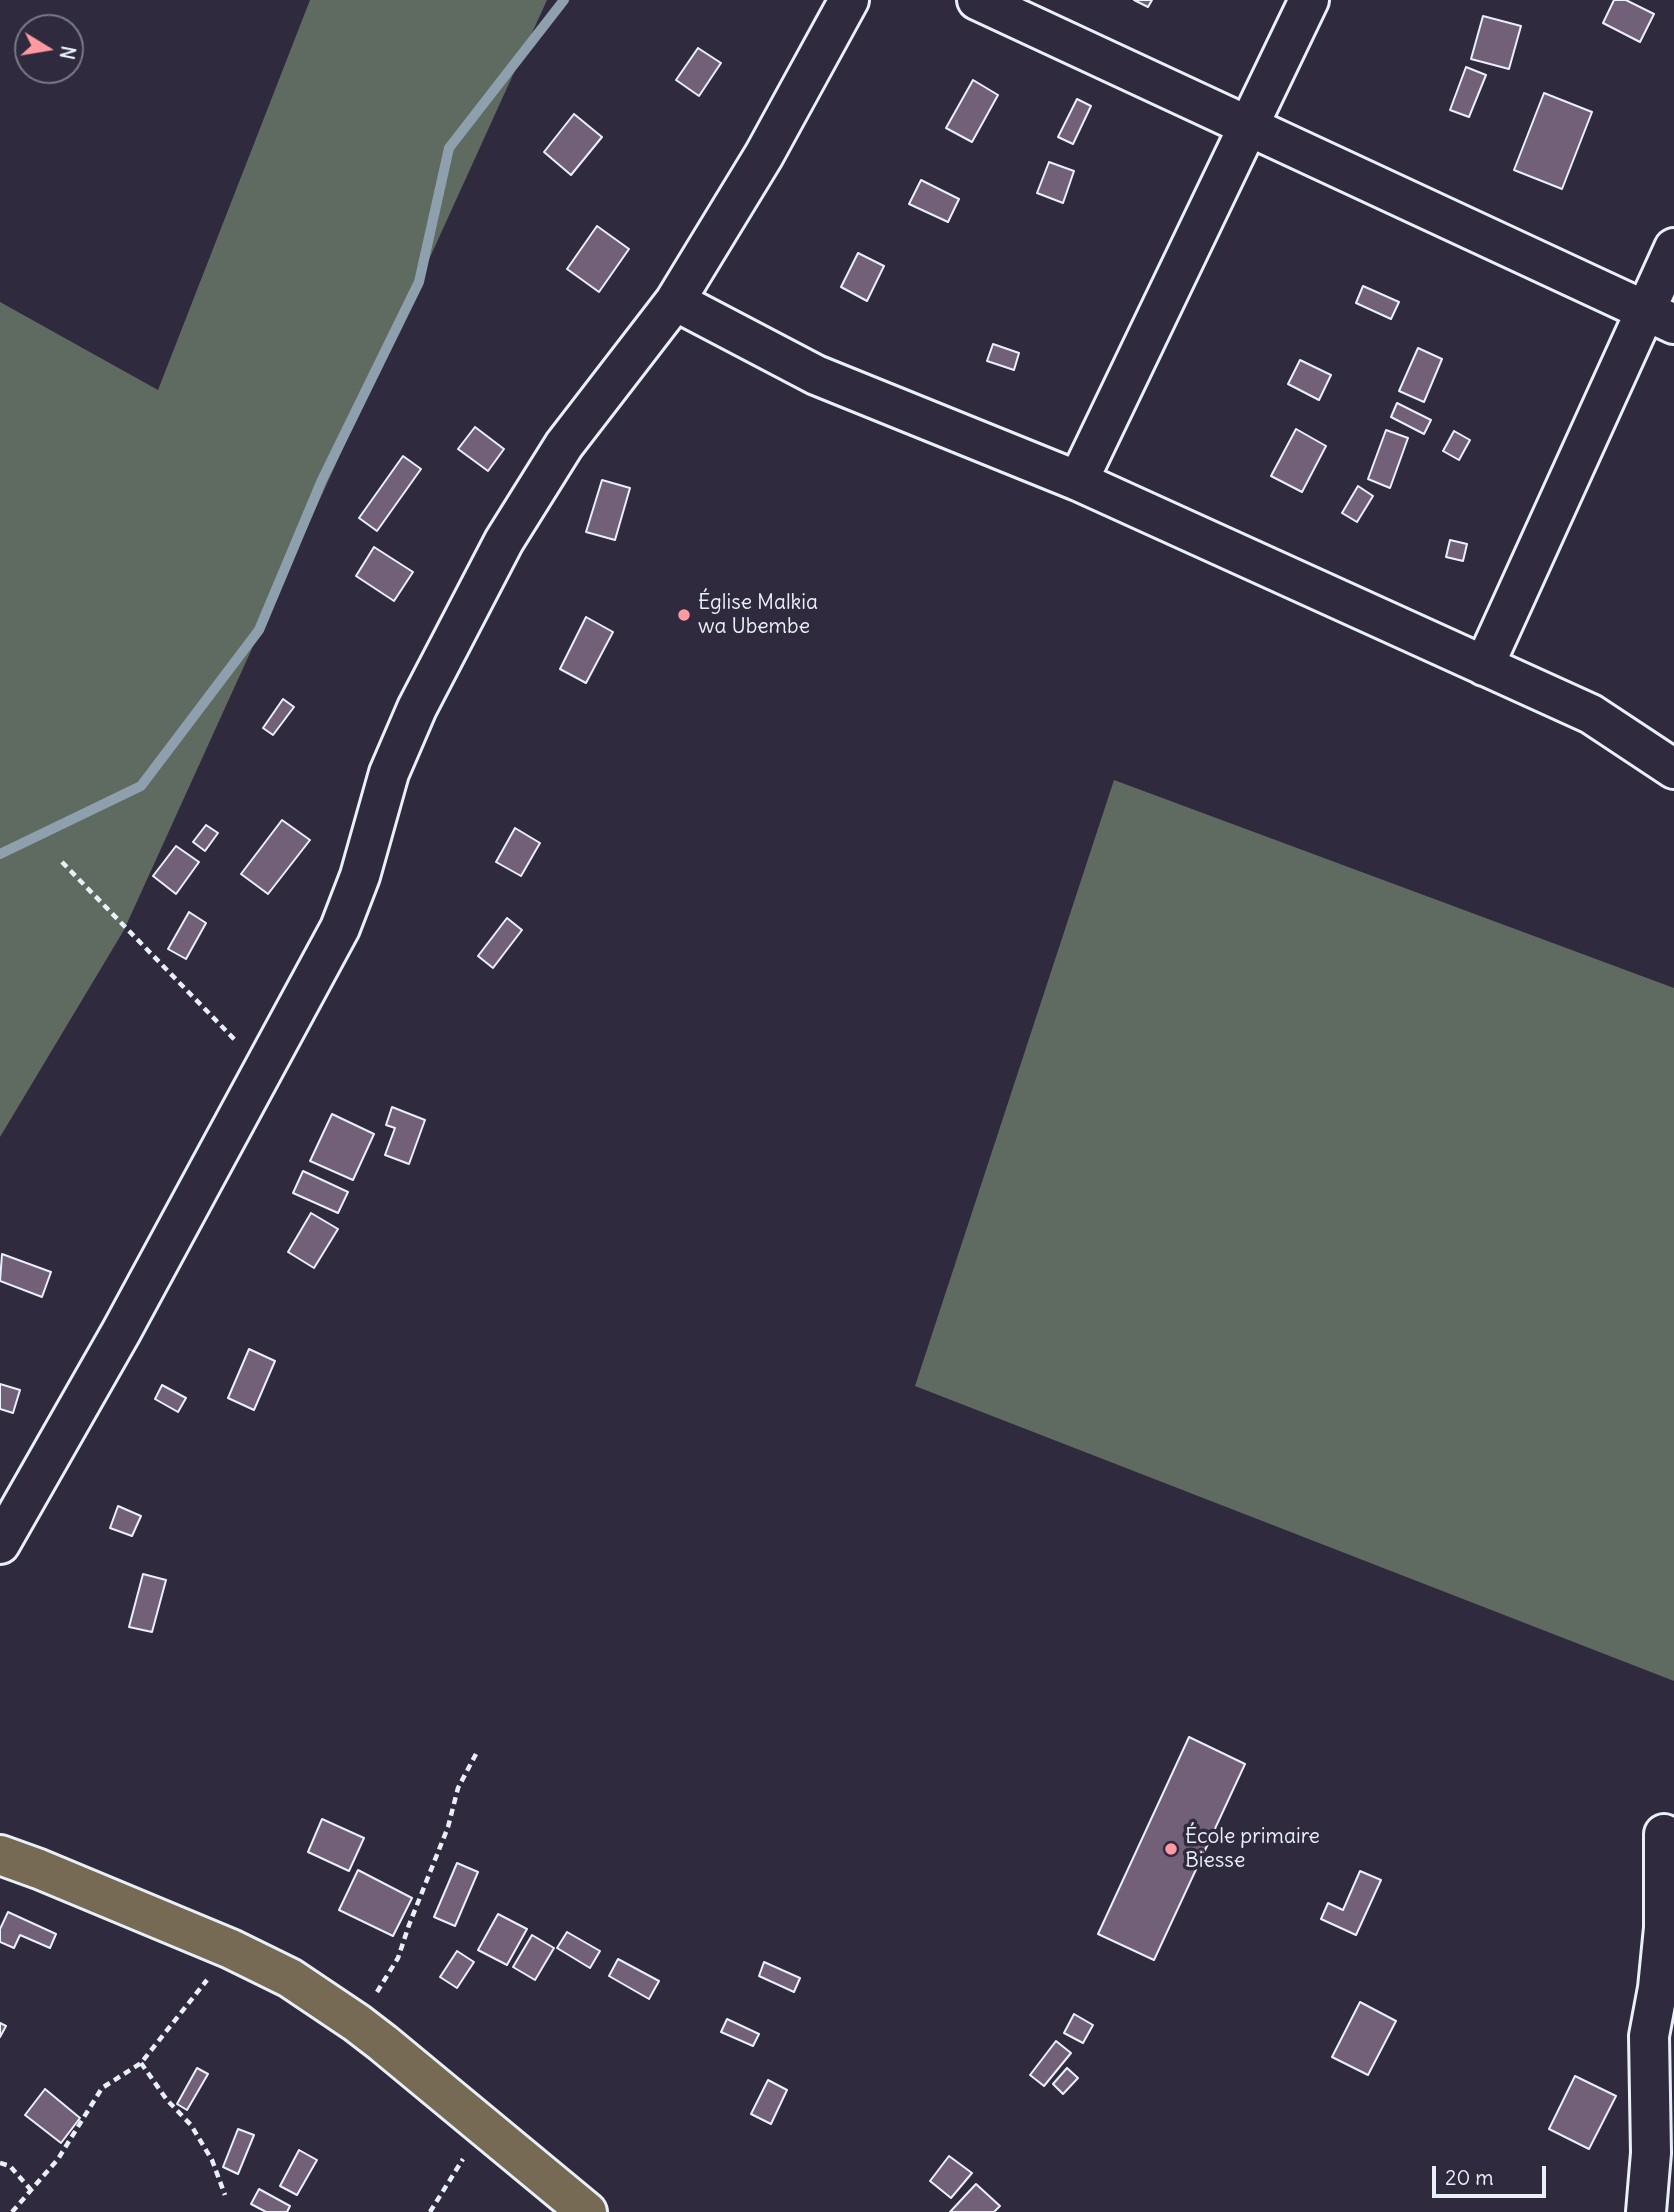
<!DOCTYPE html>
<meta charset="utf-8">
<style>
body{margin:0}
#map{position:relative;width:1674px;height:2212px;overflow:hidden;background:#2f2a3d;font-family:Delius,sans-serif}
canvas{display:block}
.north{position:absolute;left:14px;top:14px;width:70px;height:70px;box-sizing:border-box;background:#2f2a3d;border:2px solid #797a88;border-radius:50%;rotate:101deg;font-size:19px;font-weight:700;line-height:28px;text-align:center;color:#e8f1f8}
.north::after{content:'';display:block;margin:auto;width:24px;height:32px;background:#ff9aa2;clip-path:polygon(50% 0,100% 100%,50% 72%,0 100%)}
.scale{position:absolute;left:1432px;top:2166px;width:114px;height:32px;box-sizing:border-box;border:4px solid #e8f1f8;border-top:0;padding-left:9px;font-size:21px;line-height:24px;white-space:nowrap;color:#e8f1f8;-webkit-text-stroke:5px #2f2a3d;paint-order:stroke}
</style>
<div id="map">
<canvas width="1674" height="2212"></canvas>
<div class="north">N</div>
<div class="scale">20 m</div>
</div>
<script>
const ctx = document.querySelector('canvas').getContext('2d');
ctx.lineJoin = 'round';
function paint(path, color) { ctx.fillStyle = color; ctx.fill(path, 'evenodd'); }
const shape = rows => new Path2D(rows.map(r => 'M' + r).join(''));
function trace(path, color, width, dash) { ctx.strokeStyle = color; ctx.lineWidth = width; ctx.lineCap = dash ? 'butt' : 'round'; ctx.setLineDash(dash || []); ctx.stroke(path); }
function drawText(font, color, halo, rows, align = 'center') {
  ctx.font = font + ' Delius,sans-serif'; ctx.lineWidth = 7; ctx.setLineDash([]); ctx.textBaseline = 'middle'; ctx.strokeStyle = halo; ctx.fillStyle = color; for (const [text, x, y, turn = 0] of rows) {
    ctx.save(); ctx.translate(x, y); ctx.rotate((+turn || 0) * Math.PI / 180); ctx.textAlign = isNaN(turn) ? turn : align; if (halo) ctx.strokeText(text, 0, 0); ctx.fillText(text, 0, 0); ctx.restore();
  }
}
paint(shape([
 [310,0,547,0,124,930,0,1137,0,302,158,390],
 [1114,780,1674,988,1674,1681,915,1386]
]), '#5f6b60');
trace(shape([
 [0,854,141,786,259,630,322,480,419,282,449,148,564,0]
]), '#8e9fae', 10);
const building = shape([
 [1134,0,1152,0,1148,7,1134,0],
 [1614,0,1626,0,1654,14,1640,42,1603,23,1614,0],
 [1483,16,1521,26,1509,69,1471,59,1483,16],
 [698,48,721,63,699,96,676,80,698,48],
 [1466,67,1486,75,1469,117,1450,110,1466,67],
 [973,80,998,95,972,142,946,128,973,80],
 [1544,93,1592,112,1562,189,1514,170,1544,93],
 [1077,99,1091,106,1073,144,1058,137,1077,99],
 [574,114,602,137,571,175,544,152,574,114],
 [1049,162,1074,171,1063,203,1037,193,1049,162],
 [921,180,959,199,948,222,909,204,921,180],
 [597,226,629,249,599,292,567,269,597,226],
 [858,253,884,266,867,301,841,287,858,253],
 [1363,286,1399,302,1391,319,1356,303,1363,286],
 [993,344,1019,353,1014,370,987,361,993,344],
 [1418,348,1442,359,1424,402,1399,391,1418,348],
 [1300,360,1331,375,1319,400,1288,384,1300,360],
 [1397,403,1431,420,1424,434,1391,417,1397,403],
 [475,427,504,449,488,471,458,449,475,427],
 [1296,429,1326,446,1302,492,1271,476,1296,429],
 [1386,430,1408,438,1390,488,1368,479,1386,430],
 [1454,431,1470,440,1459,460,1443,451,1454,431],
 [403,456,421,469,377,531,359,518,403,456],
 [602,480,630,488,615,540,586,532,602,480],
 [1358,486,1373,496,1357,522,1342,513,1358,486],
 [1450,540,1467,544,1463,561,1446,557,1450,540],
 [374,547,413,572,394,601,356,576,374,547],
 [586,617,613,632,586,683,560,669,586,617],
 [283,699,294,707,273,735,263,728,283,699],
 [282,820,310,840,268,894,241,874,282,820],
 [206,825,218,833,205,851,193,842,206,825],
 [515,828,540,843,521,876,496,862,515,828],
 [176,846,199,862,176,894,153,876,176,846],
 [189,912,206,923,186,959,168,949,189,912],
 [507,918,522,930,493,968,478,956,507,918],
 [392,1107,425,1120,409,1164,385,1155,395,1128,386,1125,392,1107],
 [332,1114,374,1134,353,1180,310,1161,332,1114],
 [303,1171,348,1192,338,1213,293,1193,303,1171],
 [311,1213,338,1229,314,1268,288,1252,311,1213],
 [2,1254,51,1272,42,1297,0,1281,2,1254],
 [249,1349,275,1361,254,1410,228,1398,249,1349],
 [0,1384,20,1390,13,1413,0,1409,0,1384],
 [162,1385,186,1398,178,1412,155,1399,162,1385],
 [118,1506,141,1516,132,1536,110,1528,118,1506],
 [143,1574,166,1580,152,1632,129,1627,143,1574],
 [1189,1737,1245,1764,1154,1960,1098,1934,1189,1737],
 [322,1819,364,1838,349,1871,308,1852,322,1819],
 [457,1863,478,1872,455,1926,434,1917,457,1863],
 [358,1870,412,1898,393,1936,339,1910,358,1870],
 [1360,1871,1381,1880,1356,1935,1321,1919,1328,1903,1343,1910,1360,1871],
 [8,1912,56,1934,50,1948,20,1935,14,1948,0,1942,0,1929,8,1912],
 [498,1914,527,1929,507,1965,478,1950,498,1914],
 [567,1932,600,1951,590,1968,557,1948,567,1932],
 [532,1935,554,1948,535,1980,513,1967,532,1935],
 [457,1951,474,1962,457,1988,440,1977,457,1951],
 [618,1959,659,1981,649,1999,609,1976,618,1959],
 [764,1962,800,1978,794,1992,759,1976,764,1962],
 [1360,2002,1396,2021,1368,2075,1332,2057,1360,2002],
 [1074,2014,1093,2025,1083,2043,1064,2033,1074,2014],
 [727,2019,759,2034,753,2046,721,2032,727,2019],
 [0,2023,6,2026,0,2037,0,2023],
 [1056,2041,1071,2053,1044,2086,1030,2075,1056,2041],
 [197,2068,208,2074,187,2110,177,2104,197,2068],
 [1067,2068,1078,2078,1063,2094,1053,2084,1067,2068],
 [1575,2076,1616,2096,1589,2149,1549,2129,1575,2076],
 [768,2080,787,2090,771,2124,751,2114,768,2080],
 [45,2089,80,2118,61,2143,25,2115,45,2089],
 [238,2129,254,2135,238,2174,223,2167,238,2129],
 [299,2150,317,2160,297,2195,280,2186,299,2150],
 [949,2156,972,2173,951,2198,930,2181,949,2156],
 [976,2184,1000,2206,994,2212,950,2212,976,2184],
 [259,2189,290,2206,287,2212,266,2212,251,2204,259,2189]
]);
paint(building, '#725f78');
trace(building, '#e8f1f8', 2);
const street = shape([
 [977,0,1674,324],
 [675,301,816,375,1078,481,1591,714,1674,769],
 [1078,481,1309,0],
 [1484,666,1674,248],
 [0,1544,121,1332,340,928,360,876,389,773,417,708,504,541,564,445,675,301,764,155,849,0],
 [1646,2212,1651,2153,1649,2036,1658,1988,1664,1928,1664,1834]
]);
const highway = shape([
 [0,1855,39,1869,231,1949,290,1978,357,2023,383,2043,587,2212]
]);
trace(street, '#e8f1f8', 44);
trace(highway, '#e8f1f8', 44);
trace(shape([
 [62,862,236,1041],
 [377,1992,398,1958,409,1925,448,1827,458,1788,477,1752],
 [141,2063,167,2100,191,2125,212,2160,225,2195],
 [0,2163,10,2166,31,2190],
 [12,2212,58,2159,102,2088,141,2063,207,1980],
 [430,2212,463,2159]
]), '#e8f1f8', 4.5, [7, 5]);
trace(street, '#2f2a3d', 38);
trace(highway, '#766a54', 38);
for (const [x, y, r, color] of [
 [684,615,7,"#ff9aa2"],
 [1171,1849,7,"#ff9aa2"]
]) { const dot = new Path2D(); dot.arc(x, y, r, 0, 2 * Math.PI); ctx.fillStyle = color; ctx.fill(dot); trace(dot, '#2f2a3d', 2.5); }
drawText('21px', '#e8f1f8', '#2f2a3d', [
 ["Église Malkia",698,603],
 ["wa Ubembe",698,627],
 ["École primaire",1185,1837],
 ["Biesse",1185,1861]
], 'left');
</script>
